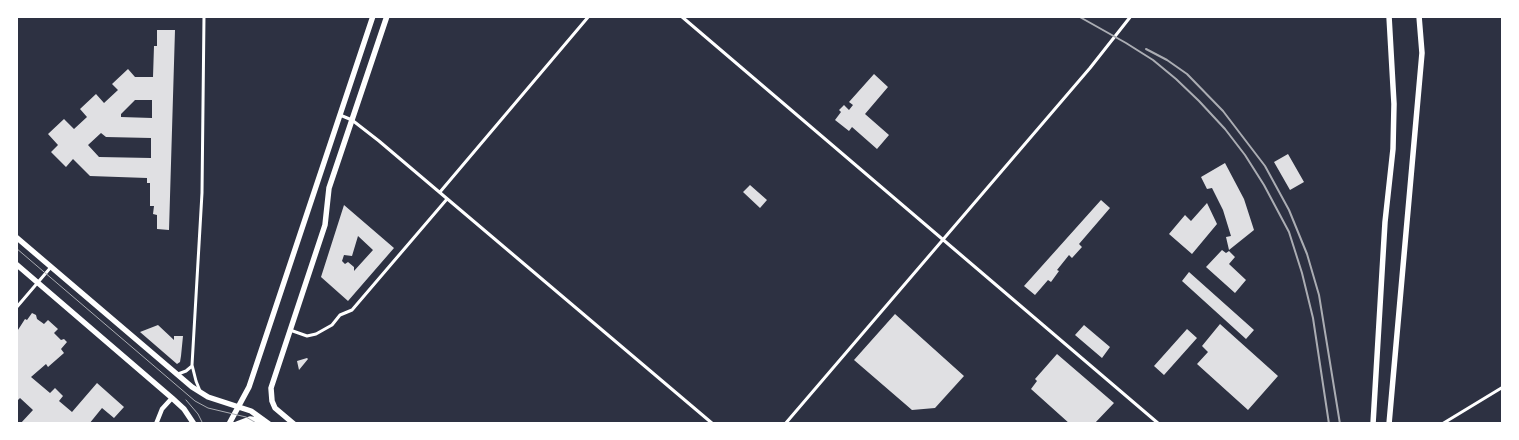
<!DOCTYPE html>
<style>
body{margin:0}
#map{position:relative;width:1519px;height:440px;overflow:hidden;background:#2d3142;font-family:"PT Sans Narrow",sans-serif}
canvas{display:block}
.frame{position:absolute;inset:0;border:18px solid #fff;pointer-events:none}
</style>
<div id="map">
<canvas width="1519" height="440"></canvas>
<div class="frame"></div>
</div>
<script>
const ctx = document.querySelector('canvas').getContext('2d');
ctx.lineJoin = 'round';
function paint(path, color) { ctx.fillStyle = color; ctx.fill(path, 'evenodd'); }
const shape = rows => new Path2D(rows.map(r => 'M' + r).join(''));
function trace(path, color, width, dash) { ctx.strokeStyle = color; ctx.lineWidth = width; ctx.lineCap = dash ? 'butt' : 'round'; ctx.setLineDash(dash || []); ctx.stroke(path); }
paint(shape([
 [157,30,175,30,169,230,157,229,157,215,153,214,154,206,150,206,150,183,147,183,147,178,90,176,73,159,66,167,51,152,58,145,48,134,64,119,74,129,87,117,80,109,96,94,104,103,118,90,112,84,128,69,135,77,153,77,154,46,157,46],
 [135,100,152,100,152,118,121,117,121,114],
 [101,133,106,137,151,138,151,158,99,157,88,145],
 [874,74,888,87,865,114,889,135,877,149,852,127,849,131,835,120,841,112,839,110,844,105,849,110,853,105,849,102],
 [1288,154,1304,182,1290,190,1274,162],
 [1225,163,1244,199,1254,230,1229,250,1226,237,1231,236,1223,210,1212,188,1207,189,1201,177],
 [750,185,767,200,760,208,743,192],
 [1101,200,1110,208,1079,244,1082,247,1072,258,1069,255,1057,270,1059,271,1051,282,1048,280,1035,295,1024,286],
 [1207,203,1217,224,1192,254,1169,234,1185,215,1191,221],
 [344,205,394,248,348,301,321,277],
 [358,236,373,250,354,271,354,267,348,262,345,264,342,261,344,255,352,256],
 [1222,250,1226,253,1229,251,1235,257,1229,264,1246,280,1235,293,1206,267],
 [1189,272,1254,330,1246,339,1182,281],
 [32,313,36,315,37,319,44,324,48,320,58,329,54,333,61,340,64,339,67,342,61,349,64,353,48,367,46,364,31,377,50,393,55,388,63,396,59,401,72,412,97,383,124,407,114,418,102,408,89,424,20,424,33,410,20,398,16,402,16,333,25,319,27,320],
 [895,314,964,376,935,408,912,410,854,360],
 [1220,324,1278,376,1248,410,1197,364,1208,352,1202,346],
 [158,325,174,340,174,336,183,336,181,356,180,362,177,364,140,332],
 [1084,325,1110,347,1102,358,1075,335],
 [1187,329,1197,338,1164,375,1154,366],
 [1057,354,1114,403,1094,424,1070,424,1031,389,1037,381,1035,379],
 [307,358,308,359,299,370,297,361]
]), '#e0e0e3');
trace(shape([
 [681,16,1159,424],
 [340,115,352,120,379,141,713,424],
 [440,192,589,16],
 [16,308,51,267],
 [290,330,307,336,316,334,332,325,340,315,352,310,447,199],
 [178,374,186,371,192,366],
 [200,391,196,381,192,365,202,193,204,16],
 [785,424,1090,68,1131,16],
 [1442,424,1503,387]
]), '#fff', 3);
trace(shape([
 [156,424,162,409,172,398]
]), '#fff', 4.5);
trace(shape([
 [16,237,192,387,208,397,251,411,269,424],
 [16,264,172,398,184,409,194,424],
 [229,424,249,387,373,16],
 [237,424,250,419,264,421],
 [294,424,275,408,272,401,271,388,325,225,329,188,387,16],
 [1373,424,1385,222,1393,149,1394,104,1389,16],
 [1389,424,1422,53,1419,16]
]), '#fff', 5.5);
trace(shape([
 [16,248,195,401,208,408,246,417,258,424],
 [186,400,198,414,203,424]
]), '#abadb3', 1);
trace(shape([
 [1078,16,1126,43,1153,60,1176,79,1199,101,1225,129,1245,155,1264,185,1289,232,1302,273,1313,318,1329,424],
 [1146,49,1167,60,1187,74,1223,111,1265,166,1289,210,1307,254,1319,295,1340,424]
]), '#abadb3', 2);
</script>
